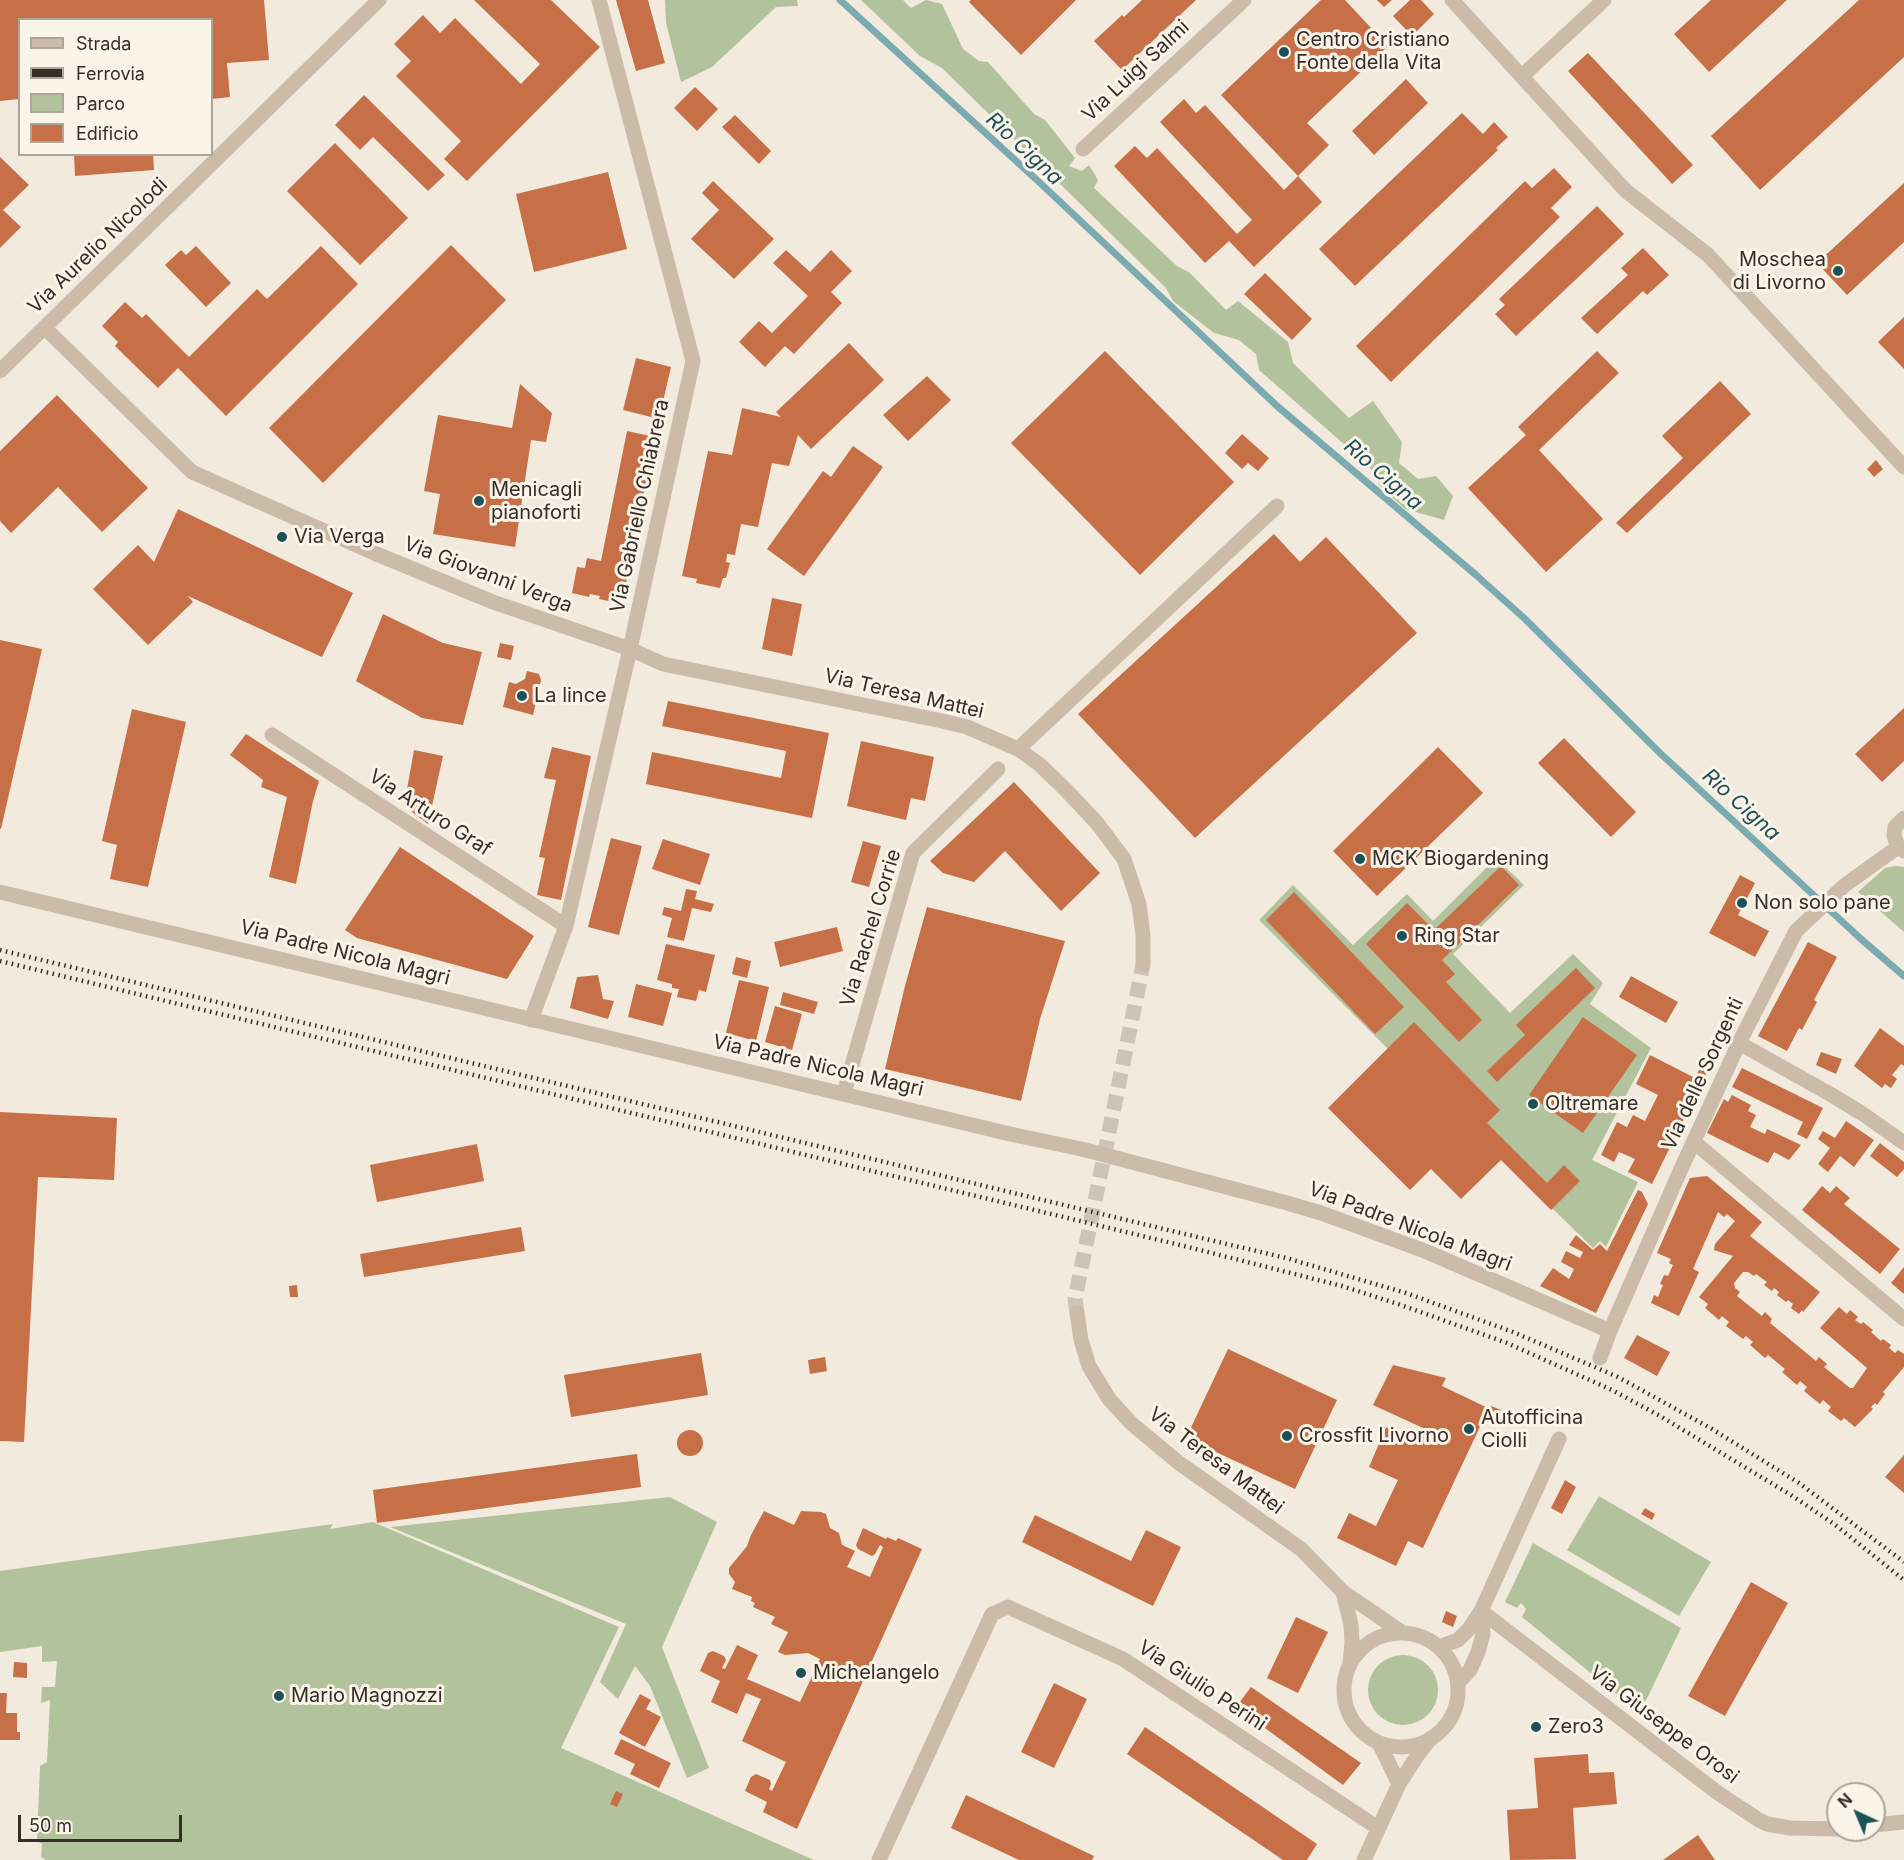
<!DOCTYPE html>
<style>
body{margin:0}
#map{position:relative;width:1904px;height:1860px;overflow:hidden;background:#f2eadd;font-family:Inter,sans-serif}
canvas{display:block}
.legend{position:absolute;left:18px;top:18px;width:195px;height:138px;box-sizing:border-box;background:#faf4e9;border:2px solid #aca59c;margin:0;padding:8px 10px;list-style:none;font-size:18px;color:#382e29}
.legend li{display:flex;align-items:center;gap:12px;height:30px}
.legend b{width:30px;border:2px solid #aca59c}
.north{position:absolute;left:1826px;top:1782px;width:60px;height:60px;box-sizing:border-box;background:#faf4e9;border:2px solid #aca59c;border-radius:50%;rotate:316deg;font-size:16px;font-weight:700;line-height:24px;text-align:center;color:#382e29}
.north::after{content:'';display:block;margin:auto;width:21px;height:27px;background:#1d515a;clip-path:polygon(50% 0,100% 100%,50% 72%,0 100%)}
.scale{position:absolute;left:18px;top:1815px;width:164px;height:27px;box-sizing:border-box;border:3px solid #382e29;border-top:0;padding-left:8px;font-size:18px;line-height:21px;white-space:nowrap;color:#382e29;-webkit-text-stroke:4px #faf4e9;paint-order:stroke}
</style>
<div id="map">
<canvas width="1904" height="1860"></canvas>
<ul class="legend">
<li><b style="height:8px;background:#cbbba8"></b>Strada</li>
<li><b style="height:8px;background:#382e29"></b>Ferrovia</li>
<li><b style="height:16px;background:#b2c29c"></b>Parco</li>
<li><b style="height:16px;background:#c76f46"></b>Edificio</li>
</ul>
<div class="north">N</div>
<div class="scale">50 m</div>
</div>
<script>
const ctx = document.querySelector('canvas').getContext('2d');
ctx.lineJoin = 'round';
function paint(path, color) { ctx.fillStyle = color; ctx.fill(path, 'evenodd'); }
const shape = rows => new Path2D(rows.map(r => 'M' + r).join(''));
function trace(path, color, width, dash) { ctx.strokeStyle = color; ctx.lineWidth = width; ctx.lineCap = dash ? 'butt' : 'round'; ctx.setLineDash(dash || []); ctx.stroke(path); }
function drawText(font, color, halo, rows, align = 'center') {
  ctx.font = font + ' Inter,sans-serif'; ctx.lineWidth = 6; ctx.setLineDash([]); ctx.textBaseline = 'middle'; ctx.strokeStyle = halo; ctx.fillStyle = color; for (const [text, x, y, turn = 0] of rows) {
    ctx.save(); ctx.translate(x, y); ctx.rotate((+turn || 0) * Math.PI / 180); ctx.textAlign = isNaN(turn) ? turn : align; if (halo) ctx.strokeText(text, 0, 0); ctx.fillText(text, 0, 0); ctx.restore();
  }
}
paint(shape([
 [665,0,797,0,798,6,776,7,712,67,681,82,666,23],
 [861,0,903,0,911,8,926,0,942,4,963,49,979,61,988,62,1034,114,1045,120,1075,158,1069,166,1082,171,1089,165,1098,180,1094,188,1177,266,1190,273,1226,310,1238,301,1288,342,1293,363,1349,418,1373,401,1402,442,1399,463,1418,479,1436,476,1453,496,1444,520,1405,509,1380,486,1369,466,1259,370,1256,354,1239,340,1214,333,1173,301,1166,288,942,68,920,56],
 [1496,858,1524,885,1453,954,1510,1013,1573,954,1603,983,1590,1004,1651,1048,1592,1160,1638,1182,1606,1247,1600,1241,1593,1248,1384,1045,1259,920,1293,885,1353,945,1407,894,1433,921],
 [1896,866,1904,867,1904,932,1858,892,1885,868],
 [1599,1496,1711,1562,1679,1616,1567,1550],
 [670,1497,717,1522,662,1647,709,1768,687,1778,650,1686,635,1666,618,1699,600,1682,626,1624,390,1527],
 [373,1522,619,1627,561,1748,814,1860,46,1860,41,1857,42,1844,37,1841,40,1766,47,1762,50,1700,41,1703,42,1687,55,1687,57,1661,42,1662,42,1646,0,1652,0,1571,333,1524,330,1529],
 [1533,1543,1681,1628,1640,1713,1522,1617,1526,1609,1521,1603,1517,1608,1505,1602],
 '1368 1690a35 35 0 1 1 70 0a35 35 0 1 1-70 0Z'
]), '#b2c29c');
trace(shape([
 [840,0,1038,181,1277,406,1476,575,1524,618,1661,754,1861,939,1904,976]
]), '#7baab0', 7);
paint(shape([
 [0,0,264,0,269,60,227,63,230,97,212,99,212,20,20,20,20,99,0,101],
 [474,0,551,0,600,47,467,181,444,159,461,141,396,76,411,61,394,44,423,15,440,33,455,18,521,84,540,64],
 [616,0,648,0,665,63,636,71],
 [971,0,1076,0,1021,55,969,2],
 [1142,0,1196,0,1122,70,1094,41,1122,15,1124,17],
 [1321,0,1345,0,1388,46,1307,123,1329,145,1298,176,1322,202,1254,267,1229,241,1205,263,1114,166,1135,146,1147,158,1157,148,1237,234,1252,220,1160,122,1184,99,1196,113,1205,105,1284,190,1298,176,1221,95],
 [1377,0,1392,0,1384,7],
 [1410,0,1421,0,1434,14,1412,36,1393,16],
 [1711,0,1787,0,1709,72,1674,34],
 [1859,0,1904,0,1904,57,1760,190,1711,136],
 [1588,53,1693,165,1672,184,1568,71],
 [1406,79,1428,103,1374,155,1352,131],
 [695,87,718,109,697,131,674,108],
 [364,95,445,175,428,191,373,137,360,150,335,125],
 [1462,113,1483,134,1494,122,1508,137,1496,148,1498,150,1355,286,1319,249],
 [735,115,771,151,759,164,722,127],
 [335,143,408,218,360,265,287,191],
 [74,154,153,154,154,170,75,176],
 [0,157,29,185,3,210,21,227,0,248],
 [1554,168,1572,187,1551,208,1560,217,1391,382,1356,346,1525,181,1532,188],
 [608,172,627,249,534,272,516,194],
 [713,181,774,239,734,279,691,239,719,210,702,193],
 [1904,183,1904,242,1847,295,1817,263],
 [1597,206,1624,234,1516,336,1495,314,1505,305,1499,299],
 [451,245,506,300,323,483,269,428],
 [196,246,231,283,206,307,165,265,181,250,186,255],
 [321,246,358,284,226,416,178,368,158,388,115,346,118,342,102,326,125,302,142,318,146,314,189,357,257,289,267,299],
 [1643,248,1669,275,1647,295,1643,291,1597,334,1581,318,1628,275,1621,268],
 [786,250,810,272,831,250,852,271,831,292,842,303,794,354,785,346,765,367,739,342,759,321,772,333,808,296,773,263],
 [1265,273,1312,319,1292,340,1244,294],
 [1904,317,1904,369,1878,342],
 [849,343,884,380,811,449,798,435,789,466,772,463,758,527,741,524,735,555,727,554,726,562,730,563,726,578,723,578,720,588,696,583,697,579,682,576,708,451,732,455,742,408,781,417,776,412],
 [1105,351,1234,482,1140,575,1011,443],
 [1597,351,1619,373,1539,450,1603,519,1546,572,1468,488,1526,435,1518,427],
 [636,358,671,367,659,419,623,410],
 [927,376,951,400,908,441,883,415],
 [1720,381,1751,414,1627,533,1616,523,1683,458,1662,436],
 [520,384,552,413,546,442,531,440,515,547,433,534,440,494,424,491,438,415,512,428],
 [57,395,148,488,102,532,58,487,11,533,0,521,0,451],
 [627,431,655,437,622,604,599,599,600,596,590,594,589,597,572,593,577,567,585,568,587,558,601,561],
 [1242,434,1269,458,1258,471,1248,463,1242,469,1225,453],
 [853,446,883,467,804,576,767,549,823,471,831,477],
 [1876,460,1883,469,1874,477,1867,469],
 [178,509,353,593,322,657,188,596,193,602,148,645,93,589,138,545,154,562],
 [1274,534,1300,562,1326,537,1417,633,1195,838,1078,714],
 [772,598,802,604,792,656,762,649],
 [383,614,443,643,482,652,463,725,422,718,356,681],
 [0,640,42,649,1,829,0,828],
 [500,643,514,646,511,660,497,657],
 [527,671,539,674,541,680,533,715,503,707,509,682,516,684,525,679],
 [668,701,829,733,812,818,646,784,652,752,781,778,786,751,662,726],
 [1904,708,1904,761,1882,782,1855,754],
 [132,709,186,722,148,887,110,879,117,845,102,841],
 [246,734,319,781,313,801,296,884,269,877,287,797,261,787,263,780,230,755],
 [1564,738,1636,812,1611,837,1538,763],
 [861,741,934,757,925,801,911,798,906,820,847,806],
 [552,747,591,756,561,900,537,895,545,858,539,857,556,780,544,778],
 [1438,747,1483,793,1377,896,1333,851],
 [414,750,443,756,428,824,404,806],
 [1014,782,1100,873,1061,911,1005,851,974,882,943,873,930,861],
 [611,838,642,846,619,935,588,927],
 [663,839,710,854,700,885,652,869],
 [863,841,881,846,869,887,851,882],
 [400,847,534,936,507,979,357,938,345,930],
 [1501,866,1519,885,1442,960,1455,974,1446,982,1482,1020,1459,1042,1366,944,1407,903,1434,930],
 [1740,875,1755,883,1738,915,1769,931,1755,957,1709,933],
 [686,889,697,891,695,899,714,904,711,912,692,908,684,941,667,937,672,918,662,915,664,907,681,911],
 [1294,892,1404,1007,1375,1034,1266,920],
 [927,907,1065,941,1040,1019,1021,1101,885,1069,905,986],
 [837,927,843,951,780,967,774,942],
 [1808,942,1837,957,1814,1000,1817,1002,1802,1030,1799,1028,1787,1051,1758,1036],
 [666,944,715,955,706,992,699,990,696,1001,677,997,679,989,672,988,672,984,657,980],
 [736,957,751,961,747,978,732,974],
 [1576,968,1595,988,1497,1082,1487,1071,1525,1035,1516,1025],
 [598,975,603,999,614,1001,608,1019,570,1008,577,977],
 [1631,976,1678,1002,1666,1023,1619,997],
 [739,980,769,987,756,1041,726,1033],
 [636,984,672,993,663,1026,628,1017],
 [783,992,818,1002,814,1014,780,1005],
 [775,1006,802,1014,792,1050,765,1042],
 [1583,1017,1637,1055,1583,1133,1529,1095],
 [1414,1022,1500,1110,1487,1123,1547,1183,1564,1165,1580,1181,1551,1210,1501,1160,1461,1199,1431,1169,1410,1190,1328,1108],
 [1880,1028,1904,1046,1904,1066,1901,1064,1892,1075,1897,1079,1891,1088,1885,1084,1882,1088,1854,1066],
 [1821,1052,1842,1059,1836,1074,1816,1065],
 [1650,1055,1695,1078,1702,1064,1709,1068,1652,1184,1628,1172,1635,1159,1619,1152,1614,1162,1601,1155,1617,1122,1627,1127,1633,1115,1645,1121,1658,1095,1636,1084],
 [1742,1068,1823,1108,1807,1139,1797,1134,1803,1122,1732,1087],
 [1732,1095,1751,1105,1748,1111,1756,1115,1750,1127,1765,1134,1767,1129,1801,1145,1789,1160,1774,1152,1768,1163,1707,1133,1724,1099,1728,1102],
 [0,1112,117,1118,114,1180,38,1177,24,1442,0,1441],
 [1846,1121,1874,1140,1854,1167,1840,1156,1828,1172,1818,1164,1830,1148,1818,1139,1823,1131,1835,1138],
 [1880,1143,1904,1162,1904,1169,1897,1177,1870,1156],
 [477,1144,484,1181,377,1202,370,1165],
 [1707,1176,1762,1222,1750,1236,1820,1292,1803,1312,1802,1310,1799,1314,1791,1308,1793,1304,1788,1300,1786,1302,1777,1295,1779,1292,1774,1288,1772,1291,1764,1285,1767,1282,1756,1274,1754,1276,1748,1272,1743,1272,1734,1283,1735,1288,1740,1292,1737,1296,1762,1316,1765,1312,1772,1319,1770,1323,1816,1361,1819,1357,1827,1364,1824,1367,1850,1388,1853,1388,1867,1368,1820,1328,1839,1307,1847,1314,1850,1310,1858,1317,1855,1320,1861,1324,1863,1322,1873,1330,1871,1332,1881,1341,1883,1339,1891,1345,1889,1348,1895,1353,1898,1350,1904,1354,1904,1367,1883,1392,1885,1394,1877,1405,1875,1403,1871,1407,1873,1409,1855,1427,1844,1418,1841,1421,1828,1411,1831,1407,1823,1400,1820,1404,1804,1391,1807,1387,1800,1381,1797,1385,1782,1372,1785,1369,1768,1355,1765,1358,1750,1345,1753,1342,1746,1336,1743,1339,1726,1326,1729,1322,1722,1316,1719,1320,1705,1308,1708,1304,1699,1297,1733,1256,1714,1250,1715,1244,1735,1221,1727,1214,1724,1217,1718,1212,1693,1269,1699,1272,1679,1316,1651,1303,1654,1295,1658,1297,1663,1285,1660,1284,1664,1275,1668,1276,1673,1265,1669,1263,1671,1259,1657,1253,1690,1178],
 [1822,1186,1830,1193,1836,1186,1850,1198,1844,1204,1900,1249,1880,1274,1802,1210],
 [1638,1190,1642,1192,1648,1204,1596,1313,1540,1286,1553,1268,1569,1279,1574,1269,1561,1262,1566,1251,1580,1258,1583,1252,1569,1245,1576,1235,1593,1250,1600,1244,1607,1251],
 [521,1227,525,1251,364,1277,360,1254],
 [1904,1267,1904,1294,1891,1283],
 [297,1285,298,1297,290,1297,289,1286],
 [1637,1335,1670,1352,1657,1376,1624,1358],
 [1228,1349,1337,1400,1295,1489,1186,1438],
 [701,1353,708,1395,571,1417,564,1375],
 [825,1357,827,1371,810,1374,808,1360],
 [1393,1365,1446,1378,1442,1386,1490,1409,1491,1406,1501,1410,1496,1421,1485,1416,1423,1548,1408,1541,1396,1566,1337,1538,1349,1513,1376,1526,1398,1480,1369,1467,1386,1427,1416,1441,1423,1428,1373,1405],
 '677 1443a13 13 0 1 1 26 0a13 13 0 1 1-26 0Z',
 [637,1454,641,1487,377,1523,373,1490],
 [1904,1455,1904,1493,1885,1477],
 [1565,1480,1576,1487,1562,1514,1551,1508],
 [1645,1508,1655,1514,1652,1520,1641,1514],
 [764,1511,794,1525,801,1511,821,1512,826,1514,830,1528,839,1533,842,1545,855,1551,847,1567,870,1577,883,1547,880,1545,875,1554,872,1556,858,1549,856,1545,863,1528,886,1539,887,1537,896,1541,898,1538,922,1549,797,1829,763,1812,767,1802,745,1791,751,1777,756,1774,770,1780,771,1784,769,1789,772,1791,786,1762,742,1741,761,1699,746,1693,737,1714,711,1702,720,1681,700,1671,708,1653,713,1651,724,1656,726,1660,722,1668,725,1669,737,1645,758,1655,747,1679,800,1702,820,1659,808,1653,785,1655,778,1652,788,1632,771,1624,775,1617,753,1607,755,1603,751,1601,752,1597,732,1589,735,1582,729,1574,729,1568,747,1546,751,1535],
 [1035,1515,1131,1561,1146,1530,1181,1547,1153,1606,1022,1542],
 [1751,1582,1788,1603,1725,1716,1688,1696],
 [1446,1611,1457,1616,1453,1627,1442,1622],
 [1296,1617,1328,1632,1298,1693,1267,1678],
 [14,1662,27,1663,27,1678,13,1677],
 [1054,1683,1087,1699,1054,1768,1021,1752],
 [1251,1687,1361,1763,1343,1785,1236,1707],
 [0,1693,7,1693,6,1713,17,1713,17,1732,20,1732,20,1740,0,1740],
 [640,1694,651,1700,646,1709,661,1717,645,1747,619,1733],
 [1145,1727,1317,1844,1307,1860,1283,1860,1127,1754],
 [621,1739,671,1763,659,1788,630,1774,635,1764,614,1754],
 [1588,1754,1589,1773,1614,1772,1617,1804,1573,1808,1576,1859,1510,1860,1507,1810,1538,1808,1534,1758],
 [616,1791,623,1794,617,1807,610,1804],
 [966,1795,1094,1856,1092,1860,1019,1860,951,1828],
 [1698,1835,1715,1860,1663,1860]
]), '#c76f46');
trace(shape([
 [1077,1313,1075,1299,1143,965]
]), '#cdc4b9', 15, [15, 8]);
trace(shape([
 [1452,0,1626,191,1708,255,1904,467],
 [1522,76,1604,0],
 [1083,149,1244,0],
 [45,328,192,472,374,553,493,602,630,649,663,664,942,721,967,727,1018,749,1039,764,1066,790,1097,823,1124,859,1139,904,1143,935,1143,965],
 [0,371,379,0],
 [272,735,566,926],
 [1018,749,1277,506],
 [1904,818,1895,827,1894,836,1898,847,1904,851],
 [0,892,1010,1134,1086,1150,1287,1203,1321,1213,1425,1251,1610,1331],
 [531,1020,566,926,630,649,693,361,599,0],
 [1739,1043,1830,1094,1863,1114,1904,1143],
 [844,1093,913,853,998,769],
 [1694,1142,1904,1319],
 [1077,1313,1081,1340,1089,1366,1109,1399,1132,1424,1179,1463,1301,1549,1343,1592,1403,1633],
 [1600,1358,1610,1331,1681,1169,1739,1043,1796,931,1845,885,1898,847],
 [1343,1592,1351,1625,1352,1643,1350,1663],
 [1481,1611,1718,1793,1759,1820,1767,1824,1790,1828,1838,1829],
 '1344 1690a57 57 0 1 1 114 0a57 57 0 1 1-114 0Z',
 [1439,1647,1458,1640,1469,1629,1481,1611,1559,1439],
 [1458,1683,1470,1670,1478,1652,1483,1634,1481,1611],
 [1379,1743,1399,1784],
 [1874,1825,1904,1822],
 [879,1860,992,1614,1008,1607,1123,1659,1378,1828],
 [1364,1860,1399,1784,1417,1756,1431,1738]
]), '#cbbba8', 15);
trace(shape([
 [0,950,1189,1235,1286,1258,1406,1293,1513,1332,1618,1377,1712,1429,1799,1483,1904,1562],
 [0,961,1184,1246,1342,1286,1401,1305,1507,1343,1612,1390,1660,1416,1791,1495,1834,1524,1904,1580]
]), '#382e29', 4.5, [1.5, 4.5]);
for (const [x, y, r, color] of [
 [1284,52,6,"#1d515a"],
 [1838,271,6,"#1d515a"],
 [479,501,6,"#1d515a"],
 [282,537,6,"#1d515a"],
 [522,696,6,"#1d515a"],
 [1360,859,6,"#1d515a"],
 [1742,903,6,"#1d515a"],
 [1402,936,6,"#1d515a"],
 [1533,1104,6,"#1d515a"],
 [1469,1429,6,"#1d515a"],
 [1287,1436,6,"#1d515a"],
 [801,1673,6,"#1d515a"],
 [279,1696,6,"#1d515a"],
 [1536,1727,6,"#1d515a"]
]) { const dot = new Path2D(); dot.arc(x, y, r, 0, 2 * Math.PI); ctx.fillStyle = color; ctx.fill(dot); trace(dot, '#faf4e9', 2); }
drawText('20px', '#382e29', '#faf4e9', [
 ["Centro Cristiano",1296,40],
 ["Fonte della Vita",1296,63],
 ["Moschea",1826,260,"right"],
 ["di Livorno",1826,283,"right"],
 ["Menicagli",491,490],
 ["pianoforti",491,513],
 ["Via Verga",294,537],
 ["La lince",534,696],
 ["MCK Biogardening",1372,859],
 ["Non solo pane",1754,903],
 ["Ring Star",1414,936],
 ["Oltremare",1545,1104],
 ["Autofficina",1481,1418],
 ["Ciolli",1481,1441],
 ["Crossfit Livorno",1299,1436],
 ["Michelangelo",813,1673],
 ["Mario Magnozzi",291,1696],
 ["Zero3",1548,1727]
], 'left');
drawText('20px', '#382e29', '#faf4e9', [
 ["Via Luigi Salmi",1136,71,-43],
 ["Via Aurelio Nicolodi",98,246,-44],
 ["Via Gabriello Chiabrera",640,506,-78],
 ["Via Giovanni Verga",488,575,21],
 ["Via Teresa Mattei",904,694,13],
 ["Via Arturo Graf",430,813,33],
 ["Via Rachel Corrie",871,928,-73],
 ["Via Padre Nicola Magri",345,953,14],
 ["Via Padre Nicola Magri",818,1066,13],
 ["Via delle Sorgenti",1703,1074,-65],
 ["Via Padre Nicola Magri",1410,1227,21],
 ["Via Teresa Mattei",1216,1461,37],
 ["Via Giulio Perini",1202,1686,33],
 ["Via Giuseppe Orosi",1664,1725,37]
]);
drawText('italic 21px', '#1d515a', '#faf4e9', [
 ["Rio Cigna",1024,149,43],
 ["Rio Cigna",1383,475,41],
 ["Rio Cigna",1741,805,42]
]);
</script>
